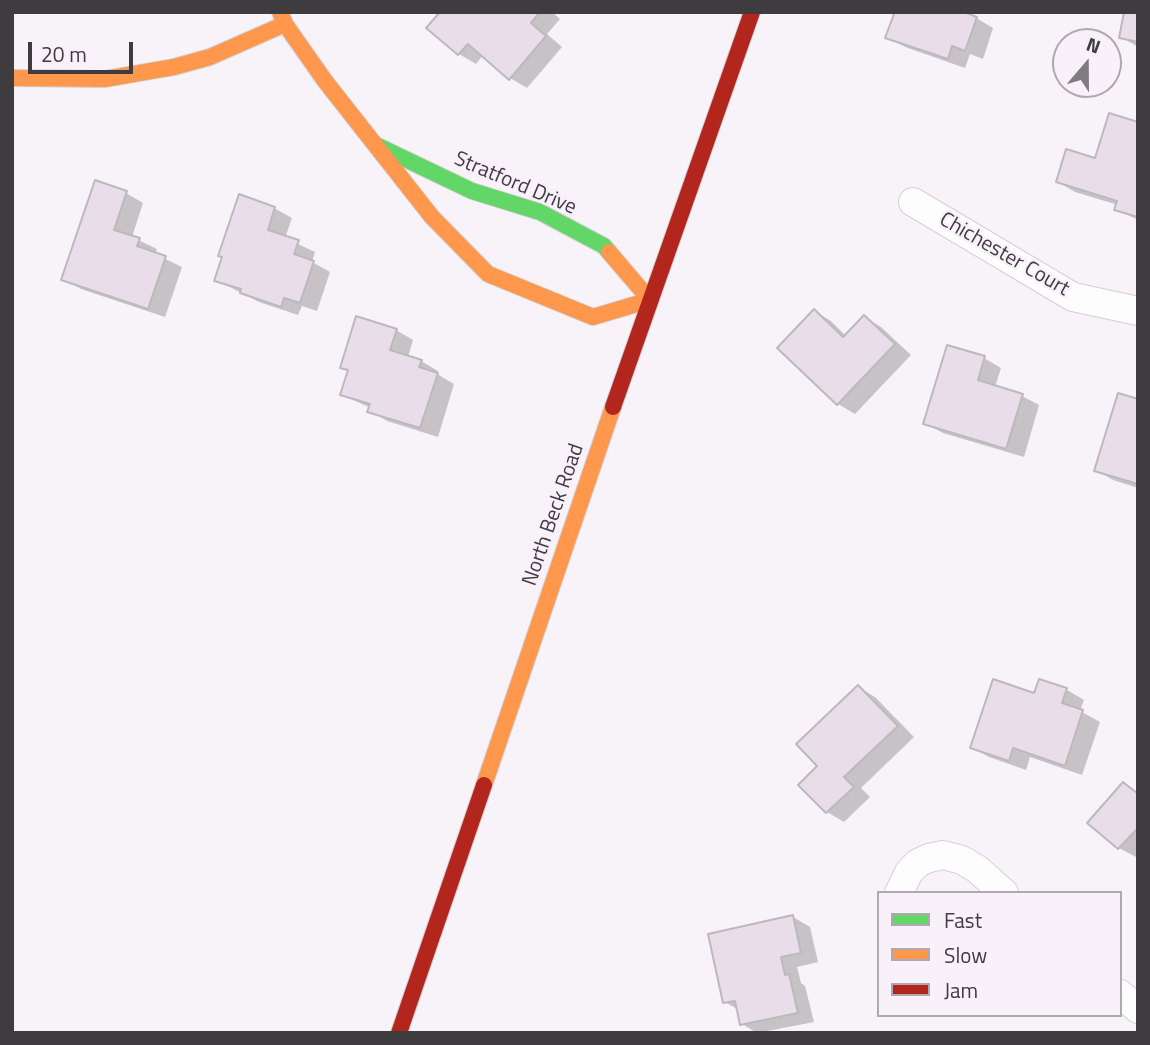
<!DOCTYPE html>
<style>
body{margin:0}
#map{position:relative;width:1150px;height:1045px;overflow:hidden;background:#f8f3f8;font-family:"Titillium Web",sans-serif}
canvas{display:block}
.frame{position:absolute;inset:0;border:14px solid #3f3c3f;pointer-events:none}
.legend{position:absolute;left:877px;top:891px;width:245px;height:126px;box-sizing:border-box;background:#f9f1fa;border:2px solid #afa9af;margin:0;padding:9px 12px;list-style:none;font-size:21px;color:#3f3c3f}
.legend li{display:flex;align-items:center;gap:14px;height:35px}
.legend b{width:35px;border:2px solid #afa9af}
.north{position:absolute;left:1052px;top:28px;width:70px;height:70px;box-sizing:border-box;background:#f9f1fa;border:2px solid #afa9af;border-radius:50%;rotate:20deg;font-size:19px;font-weight:700;line-height:28px;text-align:center;color:#3f3c3f}
.north::after{content:'';display:block;margin:auto;width:24px;height:32px;background:#807c80;clip-path:polygon(50% 0,100% 100%,50% 72%,0 100%)}
.scale{position:absolute;left:28px;top:42px;width:105px;height:32px;box-sizing:border-box;border:4px solid #3f3c3f;border-top:0;padding-left:9px;font-size:21px;line-height:24px;white-space:nowrap;color:#3f3c3f;-webkit-text-stroke:5px #f9f1fa;paint-order:stroke}
</style>
<div id="map">
<canvas width="1150" height="1045"></canvas>
<div class="frame"></div>
<ul class="legend">
<li><b style="height:9px;background:#63d668"></b>Fast</li>
<li><b style="height:9px;background:#ff974d"></b>Slow</li>
<li><b style="height:9px;background:#b3261e"></b>Jam</li>
</ul>
<div class="north">N</div>
<div class="scale">20 m</div>
</div>
<script>
const ctx = document.querySelector('canvas').getContext('2d');
ctx.lineJoin = 'round';
function paint(path, color) { ctx.fillStyle = color; ctx.fill(path, 'evenodd'); }
const shape = rows => new Path2D(rows.map(r => 'M' + r).join(''));
function trace(path, color, width, dash) { ctx.strokeStyle = color; ctx.lineWidth = width; ctx.lineCap = dash ? 'butt' : 'round'; ctx.setLineDash(dash || []); ctx.stroke(path); }
function drawText(font, color, halo, rows, align = 'center') {
  ctx.font = font + ' "Titillium Web",sans-serif'; ctx.lineWidth = 5; ctx.setLineDash([]); ctx.textBaseline = 'middle'; ctx.strokeStyle = halo; ctx.fillStyle = color; for (const [text, x, y, turn = 0] of rows) {
    ctx.save(); ctx.translate(x, y); ctx.rotate((+turn || 0) * Math.PI / 180); ctx.textAlign = isNaN(turn) ? turn : align; if (halo) ctx.strokeText(text, 0, 0); ctx.fillText(text, 0, 0); ctx.restore();
  }
}
paint(shape([
 [442,12,552,12,560,19,547,34,562,47,527,88,510,78,483,55,476,64,459,54],
 [889,12,959,12,976,18,993,28,983,59,970,54,965,68,905,47,888,37,895,16],
 [1138,12,1138,47,1121,37],
 [1138,124,1138,220,1116,209,1118,205,1075,192,1058,182,1096,160],
 [126,193,143,203,132,237,157,249,155,254,182,267,165,317,81,289,64,279],
 [274,208,292,218,285,238,315,252,312,262,330,272,317,311,302,306,298,315,259,302,216,280],
 [814,311,831,321,846,336,864,317,881,327,911,355,855,414,838,404],
 [396,330,413,340,408,357,421,361,438,371,437,374,454,384,438,437,387,421,370,411,371,408,342,395,349,371,342,367],
 [984,358,1001,368,995,387,1022,396,1039,405,1024,457,943,433,925,423],
 [1138,401,1138,488,1113,480,1096,470],
 [1040,681,1067,690,1084,700,1080,711,1100,722,1082,775,1030,757,1026,770,989,757,972,748,1036,695],
 [858,687,875,697,914,737,861,788,870,797,844,822,827,812,820,766],
 [1124,784,1138,792,1138,855,1136,857,1119,848],
 [793,917,810,927,818,962,797,967,801,983,805,986,814,1022,757,1033,742,1024,739,1010,725,1002]
]), '#0003');
const building = shape([
 [440,12,540,12,531,23,546,36,509,80,468,44,458,55,426,28,440,12],
 [890,12,964,12,977,17,965,51,952,46,948,59,885,38,894,14,890,12],
 [1124,12,1138,12,1138,42,1119,38,1124,12],
 [1109,113,1138,122,1138,217,1114,210,1117,201,1056,182,1066,149,1095,158,1109,113],
 [95,180,127,191,114,230,140,238,137,246,166,256,148,309,61,280,95,180],
 [239,194,275,207,268,230,299,240,294,254,314,261,300,303,284,298,281,307,240,293,241,289,214,281,222,257,218,256,239,194],
 [814,309,843,337,864,315,895,344,837,405,777,348,814,309],
 [356,316,397,329,390,350,422,360,419,367,438,373,420,428,367,412,370,404,340,395,348,370,340,368,356,316],
 [947,345,985,356,978,380,1023,394,1006,449,923,424,947,345],
 [1118,393,1138,399,1138,484,1094,471,1118,393],
 [993,679,1034,693,1039,679,1067,688,1062,703,1083,710,1065,766,1013,748,1009,761,970,748,993,679],
 [858,685,898,726,844,777,854,787,826,813,798,785,817,766,796,744,858,685],
 [1123,782,1138,794,1138,828,1118,849,1087,823,1123,782],
 [793,915,801,953,781,957,785,975,789,974,798,1013,740,1025,735,1001,723,1003,708,934,793,915]
]);
paint(building, '#e9ddea');
trace(building, '#bcb9bc', 2);
const street = shape([
 [913,202,1073,297,1138,311],
 [899,893,909,872,918,863,929,858,943,855,962,860,977,869,1004,893],
 [1120,994,1138,1009]
]);
const fast = shape([
 [378,146,472,191,540,212,604,246,609,252]
]);
const slow = shape([
 [280,12,285,24,325,81,432,217,488,274,593,317,650,300,609,252],
 [12,78,105,79,174,67,210,57,285,24],
 [484,785,613,407]
]);
const jam = shape([
 [613,407,752,12],
 [399,1033,484,785]
]);
trace(street, '#d4d0d4', 30);
trace(fast, '#d4d0d4', 18);
trace(slow, '#d4d0d4', 18);
trace(jam, '#d4d0d4', 18);
trace(street, '#fefdfe', 28);
trace(fast, '#63d668', 16);
trace(slow, '#ff974d', 16);
trace(jam, '#b3261e', 16);
drawText('21px', '#3f3c3f', '#f9f1fa', [
 ["Stratford Drive",515,184,23],
 ["Chichester Court",1004,255,30],
 ["North Beck Road",554,515,-71]
]);
</script>
